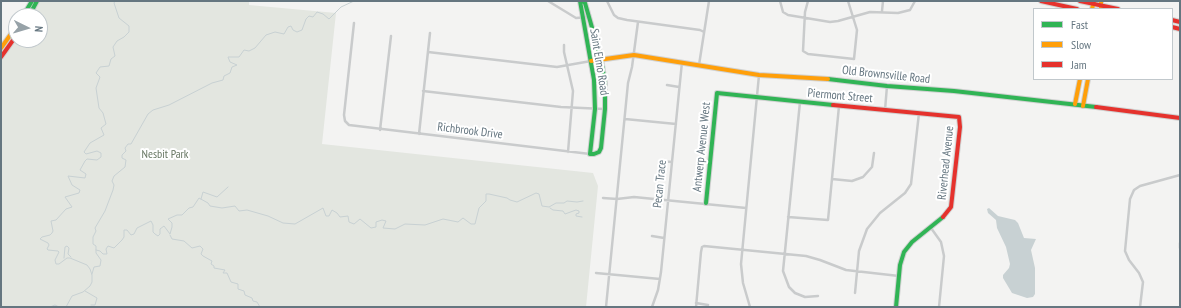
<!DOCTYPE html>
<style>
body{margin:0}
#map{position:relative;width:1181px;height:308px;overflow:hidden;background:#f3f3f2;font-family:"PT Sans Narrow",sans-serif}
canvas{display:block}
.frame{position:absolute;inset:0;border:2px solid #657680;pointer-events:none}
.legend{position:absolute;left:1033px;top:8px;width:140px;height:72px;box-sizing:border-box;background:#fff;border:1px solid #c1c8cc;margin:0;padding:5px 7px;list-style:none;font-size:12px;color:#657680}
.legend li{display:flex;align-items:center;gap:8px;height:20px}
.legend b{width:20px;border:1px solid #c1c8cc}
.north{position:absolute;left:8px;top:8px;width:40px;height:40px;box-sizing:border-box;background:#fff;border:1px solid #c1c8cc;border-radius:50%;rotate:95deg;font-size:11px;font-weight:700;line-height:16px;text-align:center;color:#657680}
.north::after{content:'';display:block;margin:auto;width:14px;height:18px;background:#97a2a8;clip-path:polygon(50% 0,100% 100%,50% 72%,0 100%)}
</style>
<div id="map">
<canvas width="1181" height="308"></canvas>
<div class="frame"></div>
<ul class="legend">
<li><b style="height:5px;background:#30b455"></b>Fast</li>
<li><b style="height:5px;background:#ff9f0a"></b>Slow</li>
<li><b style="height:5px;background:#e5322d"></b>Jam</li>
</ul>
<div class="north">N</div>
</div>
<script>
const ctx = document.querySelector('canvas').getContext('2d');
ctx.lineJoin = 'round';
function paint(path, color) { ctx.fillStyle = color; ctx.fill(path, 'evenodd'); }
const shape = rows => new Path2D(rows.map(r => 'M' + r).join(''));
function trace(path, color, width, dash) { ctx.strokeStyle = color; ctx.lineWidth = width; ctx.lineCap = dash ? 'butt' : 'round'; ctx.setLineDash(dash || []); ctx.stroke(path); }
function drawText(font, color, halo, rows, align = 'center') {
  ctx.font = font + ' "PT Sans Narrow",sans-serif'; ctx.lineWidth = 4; ctx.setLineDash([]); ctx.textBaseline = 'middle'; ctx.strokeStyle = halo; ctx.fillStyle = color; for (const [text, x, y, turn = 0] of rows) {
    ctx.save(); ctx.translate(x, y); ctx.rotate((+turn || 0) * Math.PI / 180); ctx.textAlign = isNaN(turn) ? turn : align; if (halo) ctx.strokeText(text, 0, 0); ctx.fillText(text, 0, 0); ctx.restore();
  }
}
paint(shape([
 [30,1,249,1,249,5,336,13,322,144,593,173,598,186,586,307,1,307,1,46,16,25,16,40,40,40,40,16,22,16]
]), '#e3e6e0');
paint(shape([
 [989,208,998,216,1015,220,1018,223,1024,238,1036,239,1031,250,1035,268,1035,294,1033,297,1027,298,1012,293,1003,278,1003,275,1009,268,1010,264,1006,247,997,228,996,220,988,213,987,209]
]), '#c8d1d3');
trace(shape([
 [201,199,203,192,217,197,228,187],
 [550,208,553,210,563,211,565,214,576,210,579,211,579,213,576,214,576,216,582,217],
 [170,235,172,239,184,241,192,248,200,246,203,249,201,254,203,256,212,261,211,264,214,266,214,268,225,270,223,273,227,273,231,282,238,284,238,289,244,291,245,295,252,298,253,301,257,302,260,307],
 [96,250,100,251,103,254,107,254,106,249,108,246,114,248,122,240,124,237,124,230,127,230,131,235,134,234,137,228,151,221,153,225,153,232,155,234,158,236,160,234,160,229,164,226,170,234,172,227,172,223,168,219,177,215,182,215,189,208,193,207,199,198,208,203,210,206,222,208,235,206,239,211,247,210,268,216,283,223,295,224,323,208,326,216,329,216,332,210,337,213,340,217,348,216,349,222,354,224,360,219,371,228,376,227,376,222,382,220,386,221,383,228,395,229,405,224,425,225,443,219,458,222,463,218,471,224,475,224,479,208,486,201,486,194,489,194,507,198,510,200,517,202,536,193,539,194,542,206,549,207,556,203,564,203,567,201,577,202,583,201],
 [64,258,65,247,67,246,69,248,68,254,71,257],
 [92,274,94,267,100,266,101,260,96,253,96,246,93,244,93,237,96,231,95,228,105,211,113,190,114,185,112,181,114,176,125,167,126,160,122,158,122,155,126,151,125,148,128,144,131,144,148,114,153,110,169,105,212,83,223,80,224,76,230,73,232,67,237,65,230,62,228,57,239,57,244,50,249,51,255,48,266,35,275,32,284,34,288,27,291,26,293,30,297,32,302,30,306,19,309,16,313,17,317,12,323,14,329,19,341,7,354,1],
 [85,291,97,298,95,305,91,305],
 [50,307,55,305,59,307],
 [66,307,72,296,83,292,90,286,92,282,92,275,90,269,87,265,70,258,67,258,59,264,56,264,55,260,59,252,58,251,48,250,47,249,49,245,48,243,40,239,42,237,50,235,52,233,53,231,51,221,56,220,66,209,72,207,65,197,79,193,80,190,72,185,68,176,85,178,86,174,80,170,85,161,87,159,97,160,101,157,101,153,97,151,86,154,84,152,90,143,104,135,101,128,106,124,103,113,99,108,96,88,100,77,96,73,100,67,109,66,111,59,115,56,113,47,117,41,124,37,129,32,129,26,119,18,114,3,115,1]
]), '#c8d1d3', 1);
const fast = shape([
 [580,1,594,80,595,109,590,154,594,154,599,152,601,148,605,109,605,83,601,59,585,3,583,1],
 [23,16,32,1],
 [29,16,37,1],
 [828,79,887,86,954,91,1096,107],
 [706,203,717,93,833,105],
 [896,307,900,265,904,252,912,242,943,217]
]);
const slow = shape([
 [1101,1,1101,9],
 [1092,9,1094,1],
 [1,48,16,27],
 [591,61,634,55,759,75,828,79],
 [1075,104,1080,79],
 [1083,106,1088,79]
]);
const jam = shape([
 [1041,1,1077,9],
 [1080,1,1118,9],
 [1172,20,1180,22],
 [1172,27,1180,29],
 [1,57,16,36],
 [833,105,959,117,960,127,951,207,943,217],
 [1096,107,1180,118]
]);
trace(fast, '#d0d1d1', 6);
trace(slow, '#d0d1d1', 6);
trace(jam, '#d0d1d1', 6);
trace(shape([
 [548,1,576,18,589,17],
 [607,1,614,15,618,18,627,20,700,30,704,32],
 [780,1,783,12,788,15,830,22,838,21,870,12,898,13,910,10,915,1],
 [808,1,805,12,803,51,808,54,854,59,857,30,848,1],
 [882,11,883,1],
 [354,23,344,115,345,121,349,125,590,154],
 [564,45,564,52,573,91,568,152],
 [428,52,557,67,591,61],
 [699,65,709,1],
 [667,85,679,87],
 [423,91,561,107,604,109],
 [800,102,783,271,789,287,795,293,805,297,818,296],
 [885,110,887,86],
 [625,119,676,124],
 [380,130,391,36],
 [419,134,430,33],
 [660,161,672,162],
 [832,179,852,181,863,177,872,167,874,153],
 [603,198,617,199,634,197,746,208],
 [788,217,828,220,839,106],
 [931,228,941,242,944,256,939,307],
 [652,236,664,238],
 [1180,243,1180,248],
 [596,273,660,279],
 [855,293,859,251,867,229,880,213,905,193,911,184,919,113],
 [696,303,708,305],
 [606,307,628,83,632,67,638,22],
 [652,307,658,290,661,272,682,62],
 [696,307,701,252,702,247,704,246,806,256,820,260,846,270,899,276],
 [750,307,743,283,741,264,759,75],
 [1140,307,1143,282,1139,273,1129,260,1125,251,1130,199,1134,190,1140,186,1180,175]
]), '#c9cbcc', 2.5);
trace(fast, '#30b455', 4);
trace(slow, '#ff9f0a', 4);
trace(jam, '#e5322d', 4);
drawText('12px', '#657680', '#fff', [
 ["Saint Elmo Road",599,62,81],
 ["Old Brownsville Road",886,75,6],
 ["Piermont Street",840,96,5],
 ["Richbrook Drive",470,131,7],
 ["Antwerp Avenue West",702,147,-84],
 ["Riverhead Avenue",946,163,-84],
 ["Pecan Trace",660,184,-84]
]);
drawText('12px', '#697864', '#fff', [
 ["Nesbit Park",165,155]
]);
</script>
